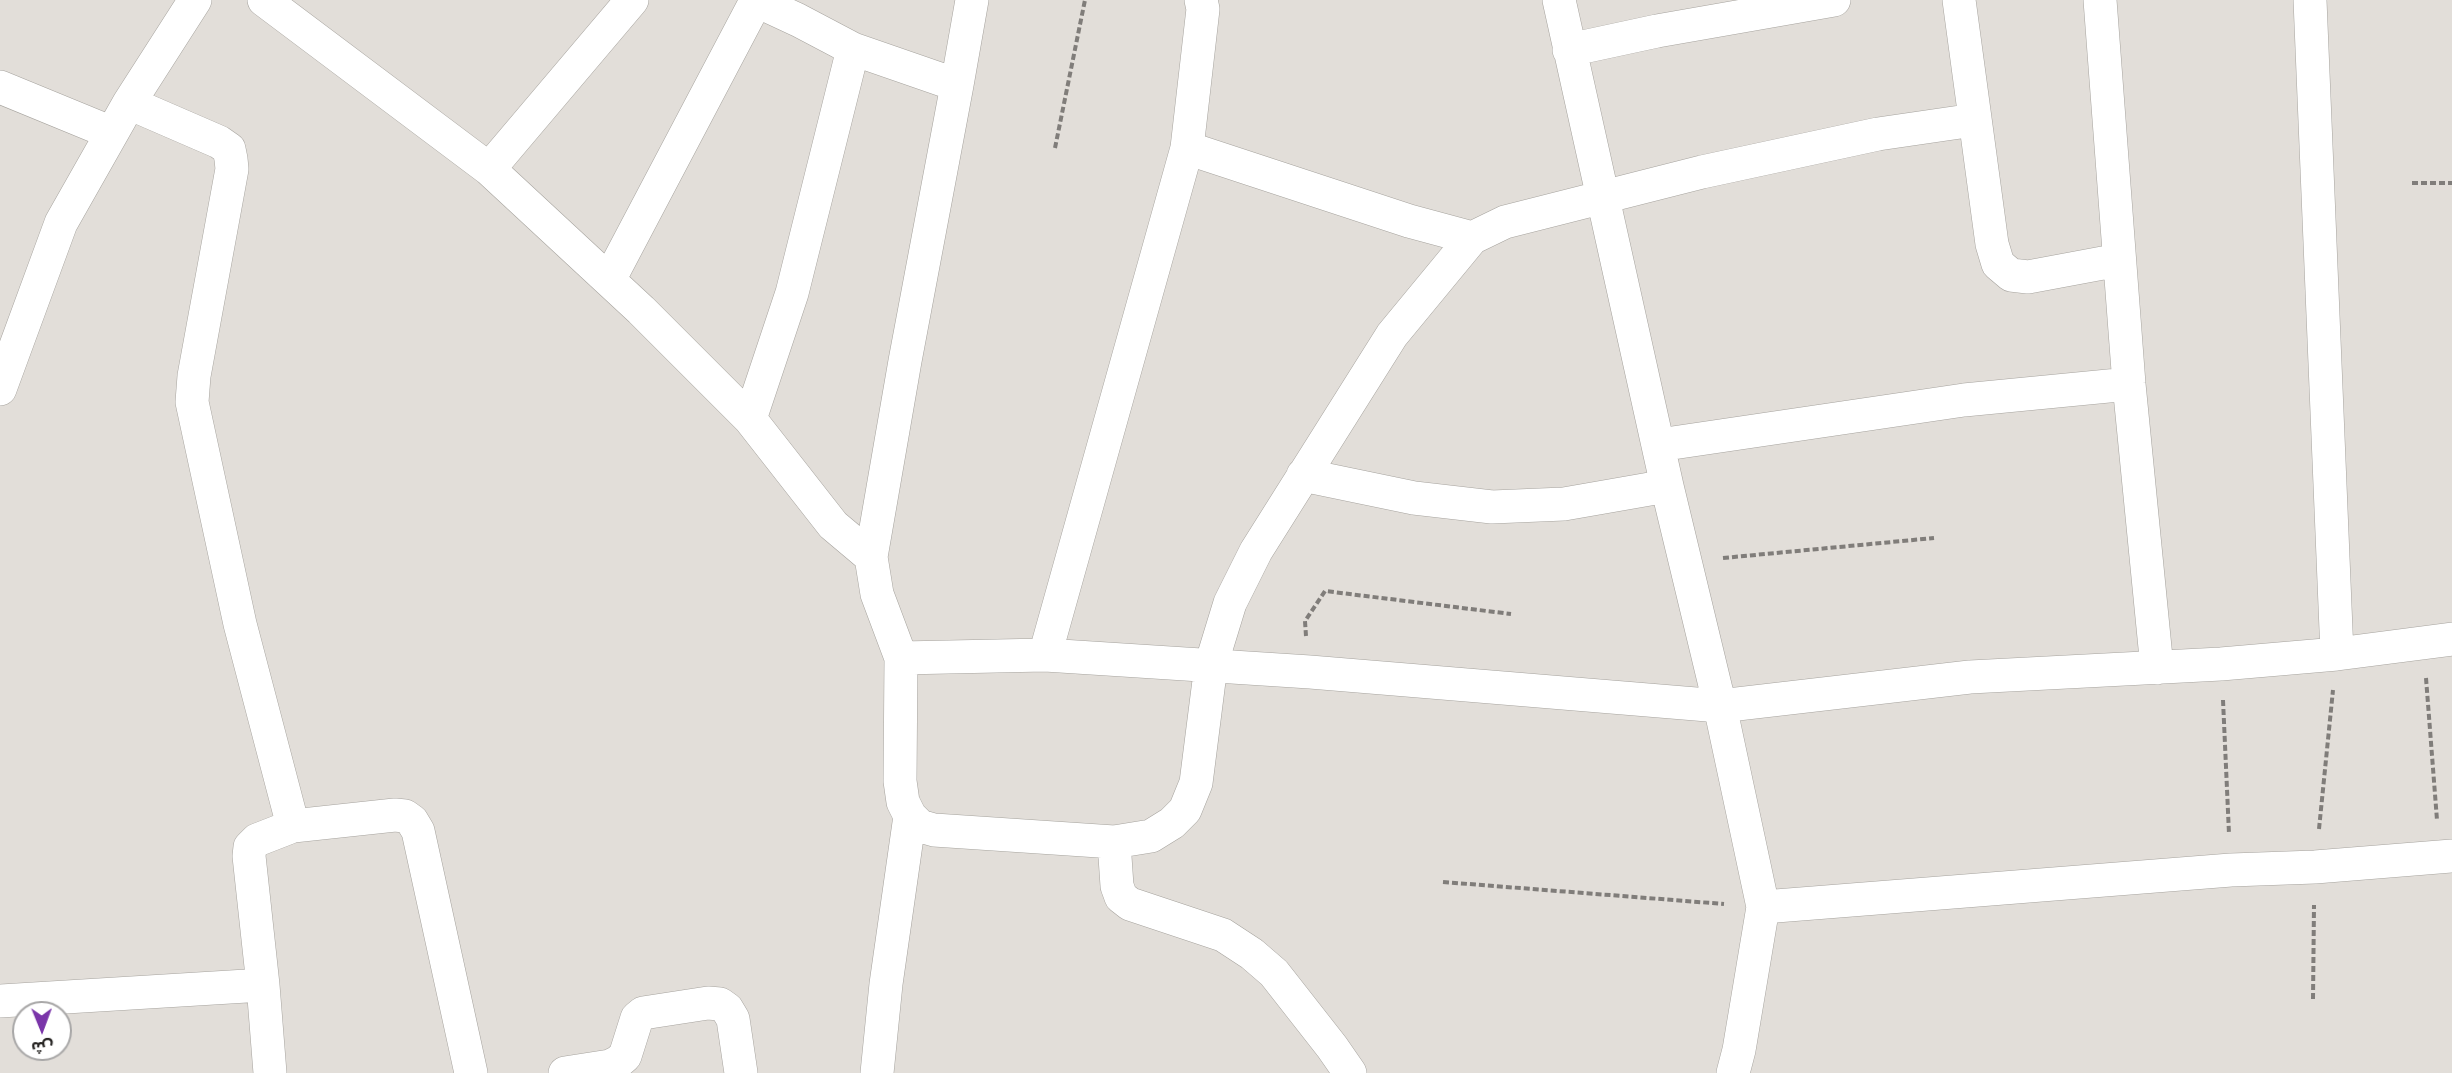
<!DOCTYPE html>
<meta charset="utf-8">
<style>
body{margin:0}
#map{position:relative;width:2452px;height:1073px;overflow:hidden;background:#e2ded9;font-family:"Roboto Serif","Noto Sans Arabic",serif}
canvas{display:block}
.north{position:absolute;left:12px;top:1001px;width:60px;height:60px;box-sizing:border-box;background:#fff;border:2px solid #a8a7a7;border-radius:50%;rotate:179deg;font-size:16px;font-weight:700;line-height:24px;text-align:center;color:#262422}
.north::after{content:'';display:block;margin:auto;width:21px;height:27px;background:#7a35a9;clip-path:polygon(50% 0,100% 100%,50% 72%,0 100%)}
</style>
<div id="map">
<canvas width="2452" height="1073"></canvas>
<div class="north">ش</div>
</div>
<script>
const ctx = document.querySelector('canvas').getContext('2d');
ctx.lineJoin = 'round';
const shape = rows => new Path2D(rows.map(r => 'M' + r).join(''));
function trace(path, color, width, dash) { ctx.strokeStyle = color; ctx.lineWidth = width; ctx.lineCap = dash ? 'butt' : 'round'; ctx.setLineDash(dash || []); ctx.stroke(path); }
const street = shape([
 [264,0,489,169,641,310,750,419,833,525,871,557],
 [755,0,798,20,853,49,957,85,905,361,871,557,877,594,901,658,900,781,903,802,910,816,920,826,934,830,1114,842,1151,836,1172,823,1185,810,1196,783,1211,665,1230,603,1256,551,1392,335,1472,238,1505,222,1702,172,1878,134,1974,120],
 [1559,0,1667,486,1720,706,1763,907,1739,1050,1733,1073],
 [1959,0,1992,244,1998,264,2011,275,2028,277,2119,260],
 [2100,0,2129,384,2157,668],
 [2310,0,2337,654],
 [1569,50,1657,31,1834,0],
 [957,85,972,0],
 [0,87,112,133],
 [129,103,219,142,229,149,231,159,232,169,194,376,192,402,240,624,293,826,395,815,405,816,412,821,418,831,471,1073],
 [1187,148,1409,221,1472,238],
 [489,169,632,0],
 [609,280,756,1],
 [0,389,61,223,129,103,195,0],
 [750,419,792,293,853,49],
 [1659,445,1964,400,2129,384],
 [1303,475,1414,498,1492,507,1564,504,1667,486],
 [1045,655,1187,148,1203,9,1201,0],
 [901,658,1045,655,1310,672,1720,706,1970,677,2221,664,2337,654,2452,639],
 [1114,842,1117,886,1121,897,1130,904,1223,935,1252,954,1274,973,1332,1047,1350,1073],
 [1763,907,2231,870,2315,867,2452,856],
 [263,985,249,856,250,847,257,840,293,826],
 [0,1001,263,985,270,1073],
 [565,1073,610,1066,618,1062,625,1056,637,1018,643,1013,708,1003,720,1004,727,1009,733,1019,741,1073],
 [877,1073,886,984,910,816]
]);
trace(street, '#a6a39e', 34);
trace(shape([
 [1055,148,1085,0],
 [2412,183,2452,183],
 [1723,558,1934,538],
 [1306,636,1305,621,1325,591,1511,614],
 [2426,678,2437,820],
 [2223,700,2229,834],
 [2319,829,2333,690],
 [1443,882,1724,904],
 [2313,999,2314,905]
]), '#807d7a', 4, [6, 3]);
trace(street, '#fff', 33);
</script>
